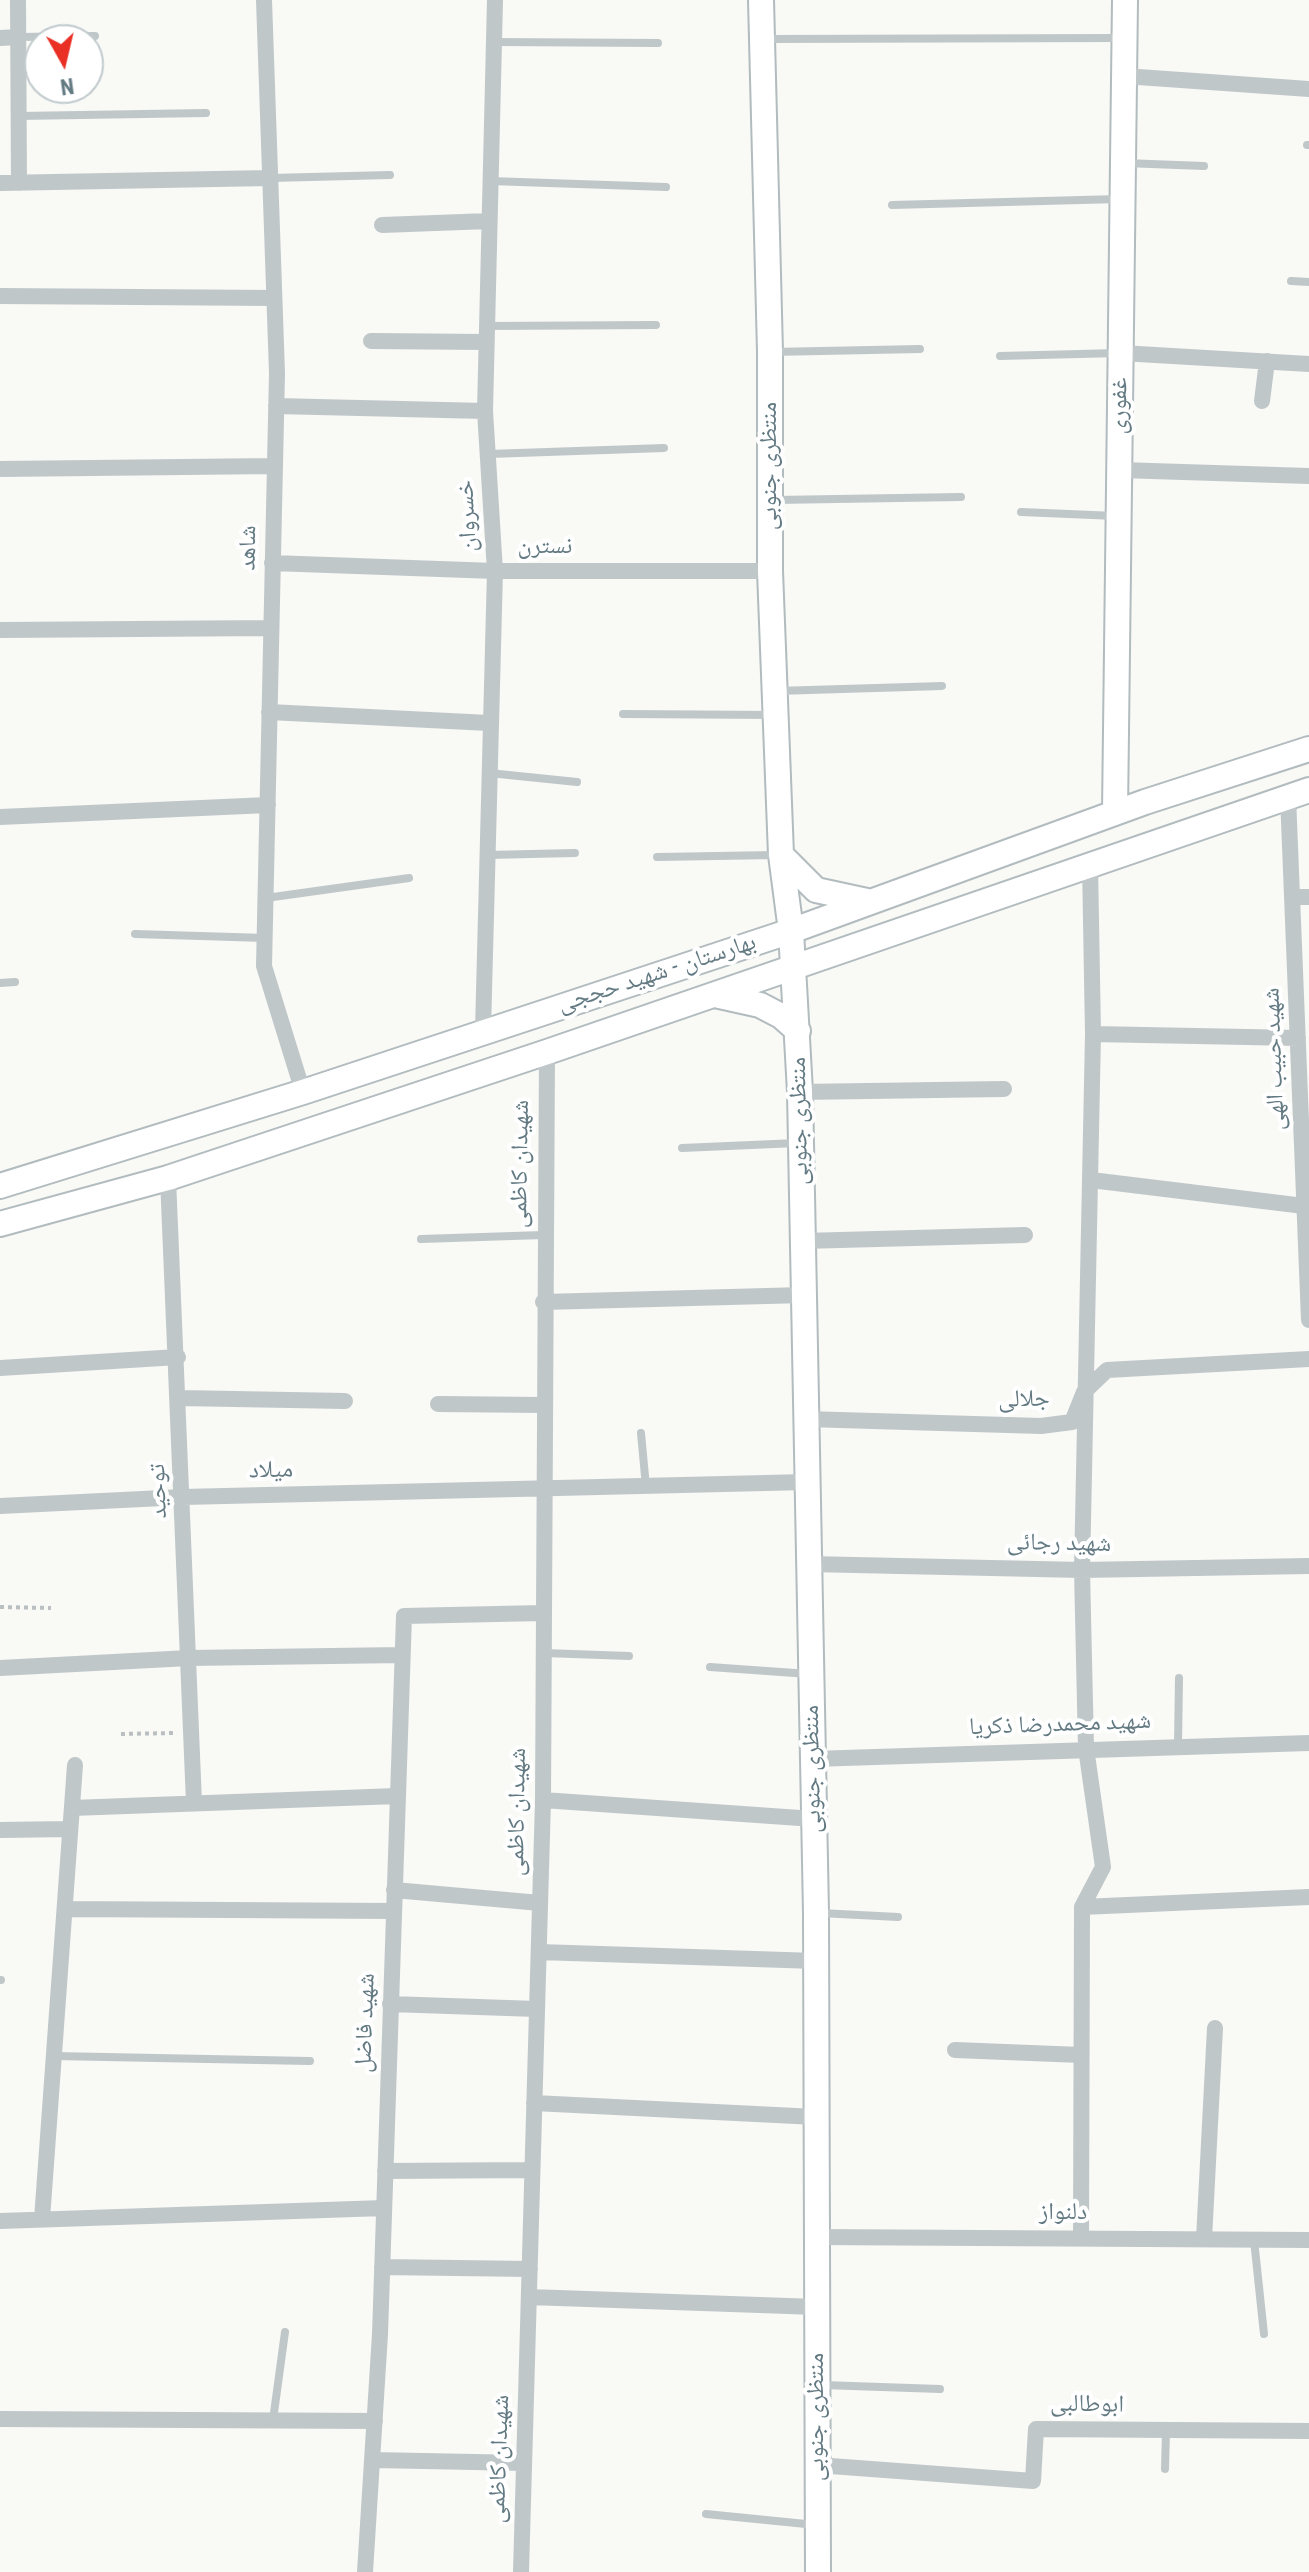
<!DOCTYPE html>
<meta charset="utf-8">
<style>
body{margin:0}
#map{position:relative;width:1309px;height:2572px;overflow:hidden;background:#f9f9f6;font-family:"Roboto Condensed",sans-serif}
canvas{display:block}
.north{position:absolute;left:24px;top:24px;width:80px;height:80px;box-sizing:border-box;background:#fff;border:2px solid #c1cacd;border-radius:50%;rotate:172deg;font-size:22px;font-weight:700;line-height:32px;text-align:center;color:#637a83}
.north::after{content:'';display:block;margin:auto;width:28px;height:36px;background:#ea2f25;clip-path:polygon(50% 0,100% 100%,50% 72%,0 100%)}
</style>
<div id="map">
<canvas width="1309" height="2572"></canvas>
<div class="north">N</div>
</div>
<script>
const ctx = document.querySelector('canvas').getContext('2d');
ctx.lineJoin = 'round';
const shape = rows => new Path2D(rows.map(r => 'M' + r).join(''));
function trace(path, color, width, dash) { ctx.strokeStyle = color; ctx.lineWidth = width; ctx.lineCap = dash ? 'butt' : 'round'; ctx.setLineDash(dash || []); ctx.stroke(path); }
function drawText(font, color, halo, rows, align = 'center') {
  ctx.font = font + ' "Roboto Condensed","Noto Naskh Arabic",sans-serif'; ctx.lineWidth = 8; ctx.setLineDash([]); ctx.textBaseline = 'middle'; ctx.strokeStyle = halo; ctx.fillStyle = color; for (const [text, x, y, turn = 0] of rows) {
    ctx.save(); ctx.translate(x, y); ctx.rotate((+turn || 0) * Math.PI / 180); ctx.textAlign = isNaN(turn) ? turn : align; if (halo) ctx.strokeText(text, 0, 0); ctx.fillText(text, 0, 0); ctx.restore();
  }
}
const secondary = shape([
 [761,0,770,352,770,571,781,855,791,931,800,1092,816,1913,818,2572],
 [1115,812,1125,0],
 [781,855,816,890,867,901],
 [715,995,760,1005,781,1016,798,1031],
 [0,1186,303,1092,791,931,1145,802,1309,749],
 [0,1224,168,1178,547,1052,1309,790]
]);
trace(secondary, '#b2bbbe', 28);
trace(shape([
 [0,1607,51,1608],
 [121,1734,173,1733]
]), '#babfc1', 4, [4, 4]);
trace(shape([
 [19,37,95,36],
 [766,39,1121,38],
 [494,42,658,43],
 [19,116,206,113],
 [1307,145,1309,145],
 [1124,163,1204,166],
 [271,178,390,175],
 [490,181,666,187],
 [892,205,1119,199],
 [1291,281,1309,282],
 [487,326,656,325],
 [771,352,920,349],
 [1000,356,1119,353],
 [489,454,664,448],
 [775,500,961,497],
 [1021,512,1116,516],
 [776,691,942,686],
 [623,714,775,715],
 [489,773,577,782],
 [487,855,575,853],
 [657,857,776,855],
 [266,898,409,878],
 [135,934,265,938],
 [0,983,15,982],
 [682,1148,797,1143],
 [421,1239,543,1235],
 [641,1433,646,1487],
 [544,1653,629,1656],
 [710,1667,809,1674],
 [1178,1745,1179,1678],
 [820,1913,898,1917],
 [0,1980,1,1980],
 [54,2056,310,2061],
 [1254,2240,1264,2334],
 [822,2385,940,2389],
 [273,2420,285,2332],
 [1165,2469,1166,2431],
 [706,2514,816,2525]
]), '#c0c7c9', 8);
trace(shape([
 [18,0,19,183],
 [264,0,277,373,264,966,303,1092],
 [0,38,19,37],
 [1124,76,1309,89],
 [0,183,270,178],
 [382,225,489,221],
 [0,296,274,298],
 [371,341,485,342],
 [1121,353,1309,364],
 [1262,401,1267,361],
 [276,406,485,411],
 [0,469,274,466],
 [1120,470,1309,476],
 [272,563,495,571,770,571],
 [0,630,271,628],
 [269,712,489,723],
 [1288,796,1309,1320],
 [0,817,268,805],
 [1292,897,1309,897],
 [483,1030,495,571,485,411,495,0],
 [1093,1034,1298,1038],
 [800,1092,1004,1089],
 [168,1178,194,1803],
 [1091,1180,1304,1206],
 [803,1241,1025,1235],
 [543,1302,804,1295],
 [0,1368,178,1357],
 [179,1398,345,1401],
 [438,1404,543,1405],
 [806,1419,1041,1426,1072,1422,1084,1392,1107,1370,1309,1359],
 [0,1506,183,1497,807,1482],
 [809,1564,1082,1570,1309,1566],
 [0,1668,189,1658,402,1655],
 [813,1759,1309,1743],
 [543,1800,814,1819],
 [72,1808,397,1796],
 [0,1830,70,1829],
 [394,1890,540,1903],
 [1082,1907,1309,1897],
 [65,1909,394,1911],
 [539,1952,816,1961],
 [390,2004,537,2009],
 [955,2050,1081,2055],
 [534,2103,816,2117],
 [385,2171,532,2170],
 [42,2219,75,1765],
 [0,2221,384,2208],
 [816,2237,1309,2240],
 [1081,2237,1082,1907,1103,1867,1086,1748,1082,1570,1093,1034,1090,864],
 [1204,2239,1215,2028],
 [382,2267,530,2269],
 [529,2297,817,2307],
 [0,2419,375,2421],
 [373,2460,524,2463],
 [817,2465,1033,2481,1036,2429,1309,2431],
 [365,2572,380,2334,404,1616,543,1613],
 [521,2572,543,1800,547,1052]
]), '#c0c7c9', 16);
trace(secondary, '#fff', 24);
drawText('24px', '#637a83', '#fff', [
 ["غفوری",1120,406,-89],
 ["منتظری جنوبی",770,466,-90],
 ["خسروان",468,516,-93],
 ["نسترن",545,547],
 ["شاهد",249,548,-89],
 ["بهارستان - شهید حججی",657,974,-18],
 ["شهید حبیب الهی",1275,1059,-92],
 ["منتظری جنوبی",800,1121,-91],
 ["شهیدان کاظمی",521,1164,-89],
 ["جلالی",1024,1400,-1],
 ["میلاد",271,1471,-1],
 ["توحید",159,1491,-92],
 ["شهید رجائی",1059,1544,1],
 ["شهید محمدرضا ذکریا",1060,1725,-2],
 ["منتظری جنوبی",813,1769,-91],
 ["شهیدان کاظمی",518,1812,-89],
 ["شهید فاضل",366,2023,-88],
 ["دلنواز",1063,2213],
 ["ابوطالبی",1087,2405,1],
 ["منتظری جنوبی",817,2417,-90],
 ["شهیدان کاظمی",500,2459,-88]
]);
</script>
